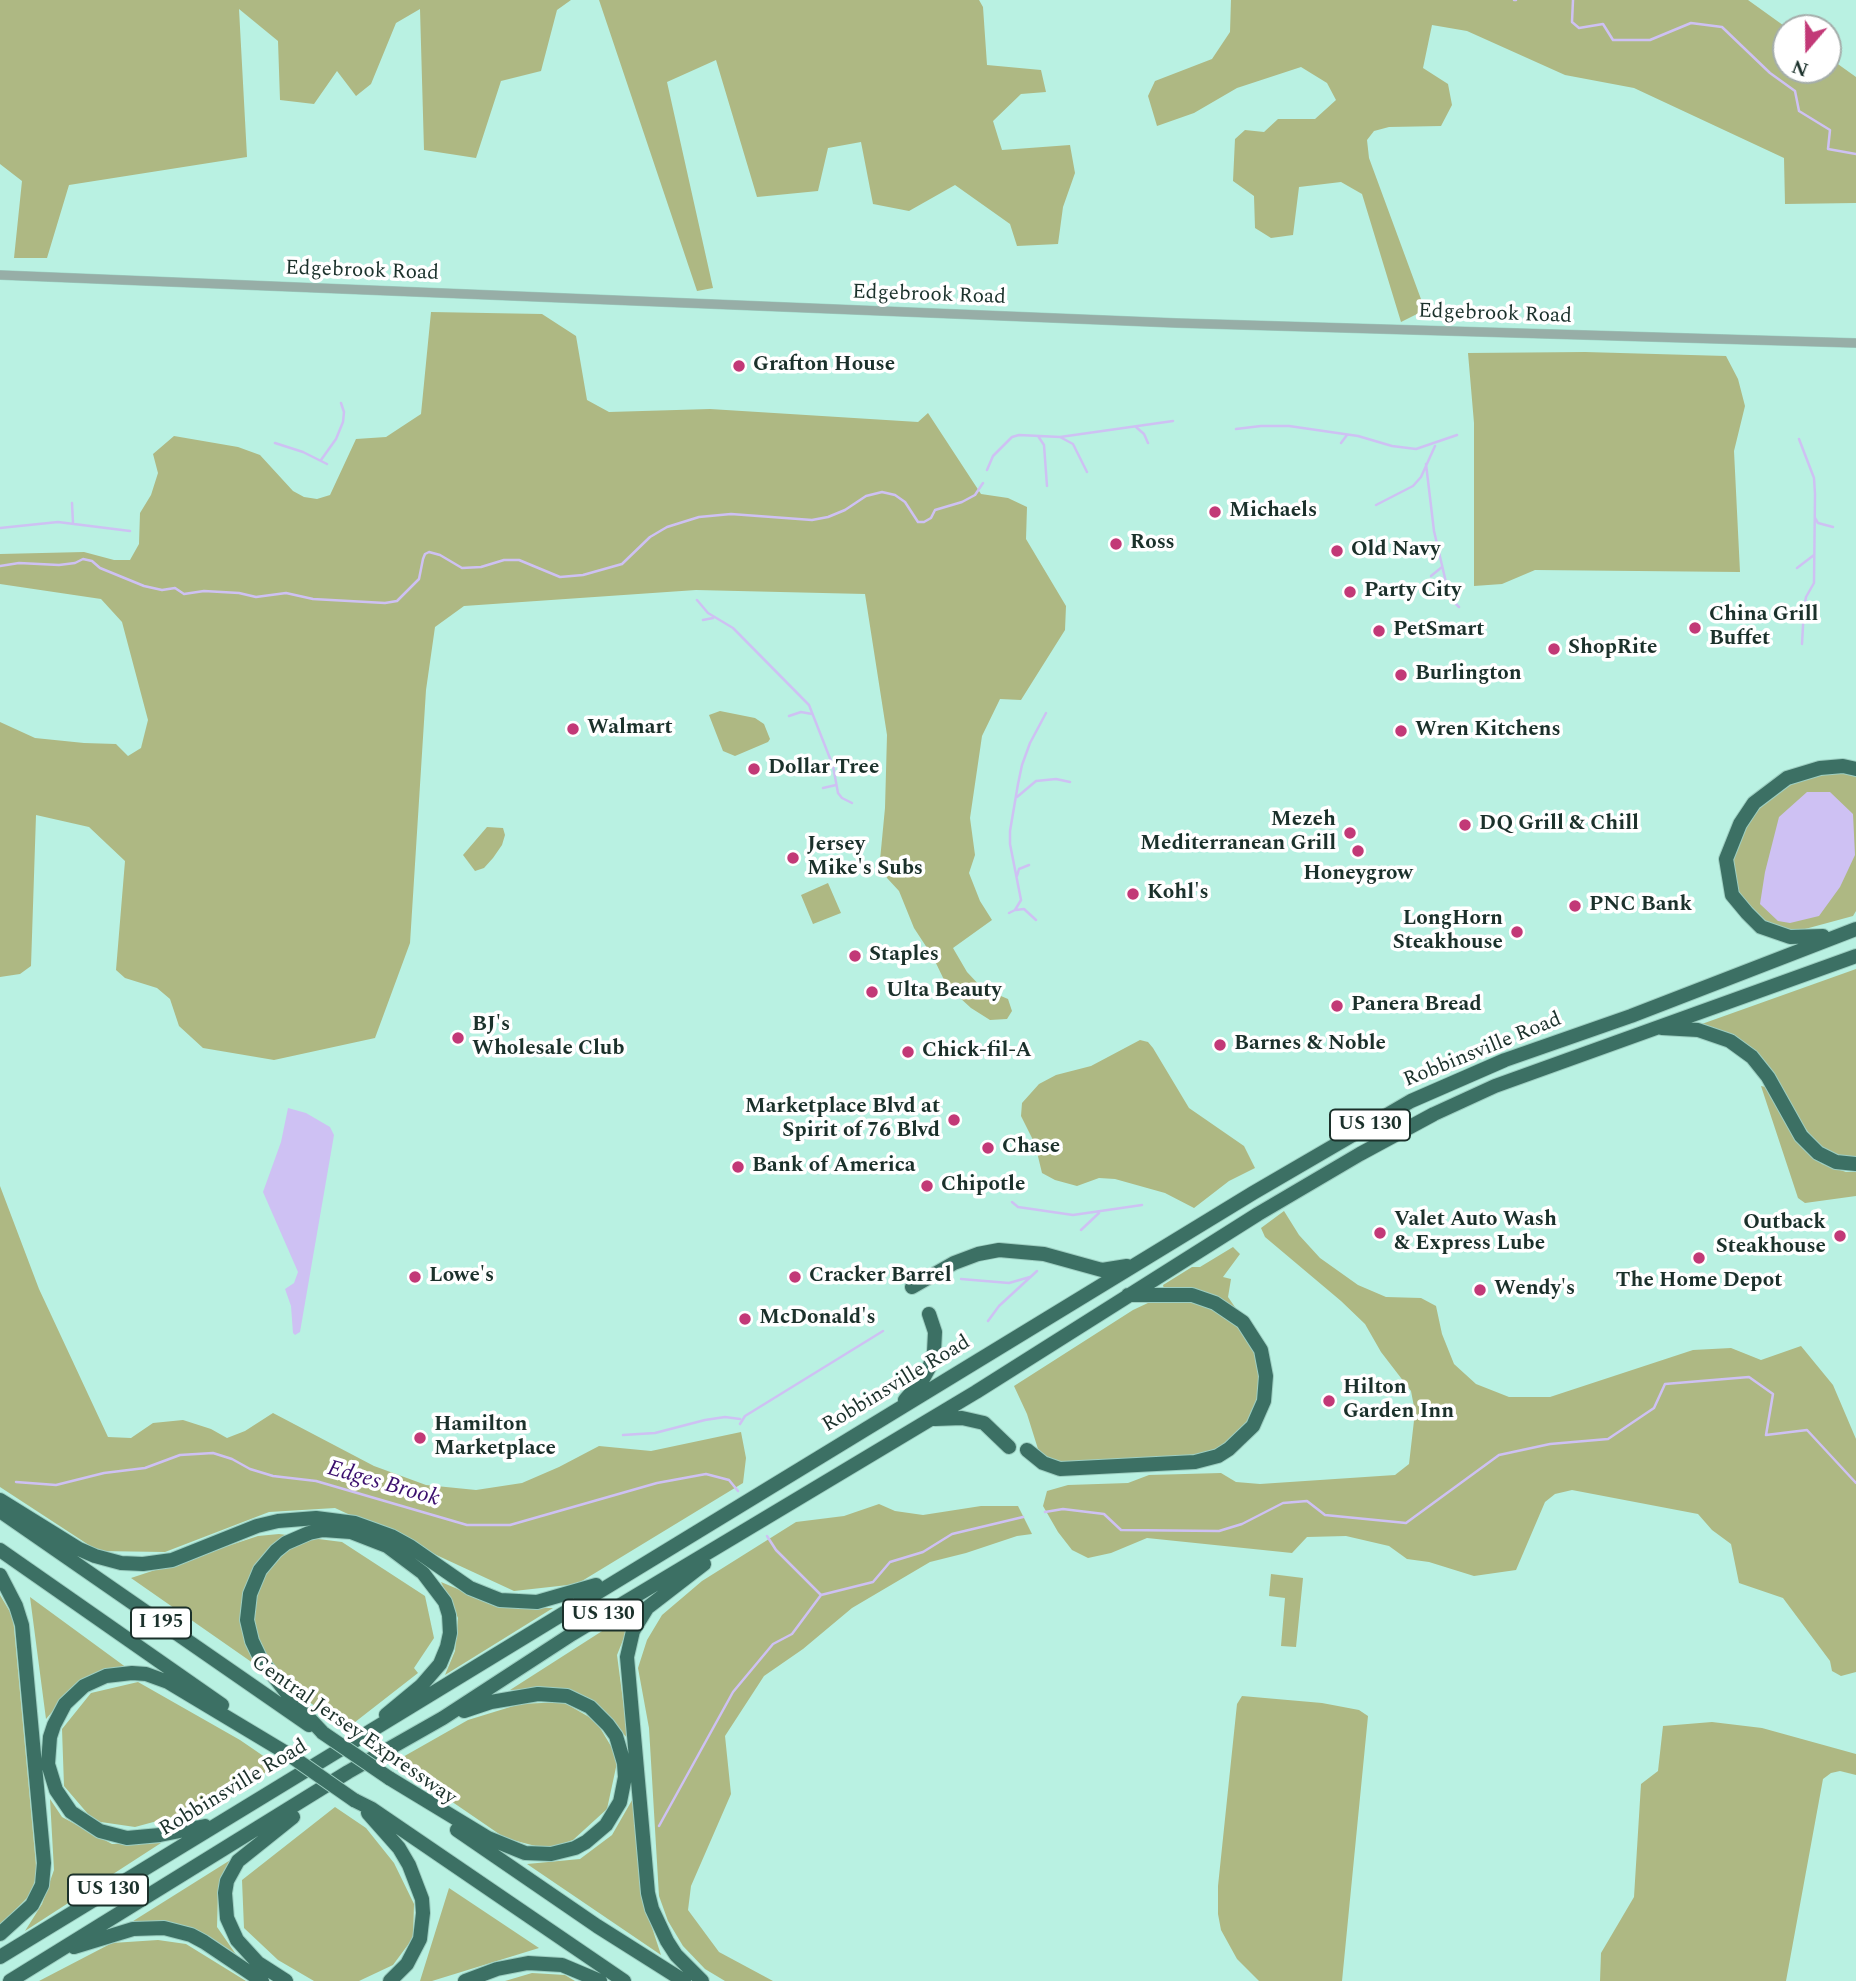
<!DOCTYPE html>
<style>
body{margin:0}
#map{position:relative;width:1856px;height:1981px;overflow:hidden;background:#b9f1e2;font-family:Spectral,serif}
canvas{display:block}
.north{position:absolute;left:1772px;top:14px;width:70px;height:70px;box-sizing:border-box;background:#fff;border:2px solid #a4adaa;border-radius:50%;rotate:200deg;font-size:19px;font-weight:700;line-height:28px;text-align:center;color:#1b312b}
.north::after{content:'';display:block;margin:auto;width:24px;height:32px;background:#c23977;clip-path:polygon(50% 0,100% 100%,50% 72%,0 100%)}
</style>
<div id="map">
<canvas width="1856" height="1981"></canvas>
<div class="north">N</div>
</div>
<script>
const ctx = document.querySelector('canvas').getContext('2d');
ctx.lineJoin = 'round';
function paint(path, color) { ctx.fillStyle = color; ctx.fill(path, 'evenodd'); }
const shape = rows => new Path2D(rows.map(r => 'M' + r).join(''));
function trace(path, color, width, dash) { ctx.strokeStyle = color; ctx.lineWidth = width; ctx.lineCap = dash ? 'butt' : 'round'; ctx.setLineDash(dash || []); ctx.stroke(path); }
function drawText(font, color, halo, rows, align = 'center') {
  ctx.font = font + ' Spectral,serif'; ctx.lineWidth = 7; ctx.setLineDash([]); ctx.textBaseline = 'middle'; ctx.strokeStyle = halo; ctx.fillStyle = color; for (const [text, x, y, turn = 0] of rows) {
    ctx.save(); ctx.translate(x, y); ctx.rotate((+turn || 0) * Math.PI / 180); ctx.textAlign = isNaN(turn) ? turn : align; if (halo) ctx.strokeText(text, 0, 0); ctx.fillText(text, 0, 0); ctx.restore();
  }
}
paint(shape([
 [0,0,571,0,557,10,541,71,501,81,476,158,424,150,420,9,396,23,371,84,356,96,337,71,314,104,280,100,278,41,239,9,247,157,69,185,47,258,14,258,22,181,0,164],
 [599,0,979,0,983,7,987,65,1041,70,1046,92,1021,94,993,121,1002,150,1070,145,1075,173,1063,207,1058,244,1017,246,1010,224,955,185,909,211,873,204,861,142,828,148,818,191,757,197,716,60,667,82,713,288,697,291],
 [1231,0,1748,0,1787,28,1786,70,1828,70,1828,57,1856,77,1856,203,1785,204,1784,158,1634,88,1565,75,1467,31,1432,25,1423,68,1448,84,1452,105,1441,126,1389,127,1374,131,1367,140,1369,158,1425,310,1401,322,1362,194,1341,182,1299,187,1293,235,1271,238,1255,228,1254,196,1233,181,1235,139,1245,130,1264,132,1278,119,1315,119,1336,100,1327,83,1301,67,1237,88,1194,113,1157,126,1148,96,1155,81,1212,59,1230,32],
 [431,312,542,314,576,336,587,400,609,412,710,409,918,422,928,413,981,494,1008,498,1027,507,1026,539,1066,606,1065,630,1021,700,1000,699,982,736,970,818,975,855,969,873,980,901,992,920,953,948,967,972,982,988,1008,999,1012,1011,1007,1019,990,1020,971,1008,947,986,933,957,914,928,899,891,887,878,880,860,885,808,887,735,865,594,696,590,464,606,435,627,426,690,410,943,375,1038,274,1060,203,1048,179,1026,170,999,157,988,125,978,116,970,125,861,89,827,36,815,31,966,20,974,0,977,0,722,35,738,84,743,116,744,128,756,141,748,148,720,122,622,101,599,0,584,0,554,84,552,114,560,130,560,139,544,140,513,151,495,158,473,153,454,174,436,238,447,260,455,293,491,304,497,317,499,330,495,356,439,386,437,421,414],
 [1585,352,1726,356,1738,379,1745,406,1734,451,1740,572,1535,570,1502,584,1474,586,1474,423,1468,353],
 [720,711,755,718,764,724,770,739,768,742,735,756,723,751,709,715],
 [1842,771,1856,775,1856,911,1853,916,1794,932,1768,925,1744,903,1734,880,1732,852,1746,822,1771,796,1807,776],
 [487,827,503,828,505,835,502,845,493,858,484,868,475,871,463,855],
 [828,883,841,913,813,924,801,895],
 [1856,969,1856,1157,1849,1159,1831,1153,1815,1142,1797,1116,1781,1088,1699,1025],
 [1140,1040,1148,1042,1153,1048,1189,1108,1244,1146,1255,1168,1229,1181,1194,1208,1165,1193,1115,1179,1099,1178,1077,1186,1055,1180,1042,1173,1035,1144,1021,1116,1022,1103,1039,1084,1056,1075,1091,1066],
 [1761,1086,1770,1088,1802,1145,1822,1164,1846,1172,1856,1172,1856,1196,1805,1203,1798,1198],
 [0,1186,39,1289,108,1437,131,1438,153,1423,183,1420,211,1429,227,1438,245,1431,273,1413,374,1466,426,1485,476,1490,522,1483,559,1467,599,1446,651,1451,741,1432,746,1458,743,1483,577,1584,514,1591,335,1508,269,1512,165,1552,98,1551,0,1487],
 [1284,1211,1299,1235,1320,1258,1358,1285,1386,1297,1421,1298,1436,1306,1442,1334,1454,1364,1476,1384,1509,1397,1550,1397,1693,1350,1731,1348,1761,1360,1801,1346,1833,1385,1856,1439,1856,1672,1841,1676,1832,1671,1830,1661,1783,1598,1739,1583,1731,1544,1712,1530,1698,1514,1572,1490,1555,1494,1545,1502,1516,1570,1474,1576,1429,1562,1407,1559,1389,1546,1346,1536,1307,1537,1292,1553,1147,1538,1111,1553,1088,1558,1072,1550,1058,1532,1043,1506,1047,1491,1068,1485,1128,1483,1149,1475,1221,1473,1236,1482,1260,1484,1395,1475,1409,1464,1415,1412,1411,1391,1381,1352,1365,1324,1341,1301,1265,1237,1261,1228],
 [1233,1247,1240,1254,1223,1277,1231,1279,1228,1297,1239,1313,1164,1289,1163,1285,1192,1267,1200,1267],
 [1175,1299,1208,1305,1242,1330,1253,1346,1260,1366,1261,1393,1252,1418,1221,1448,1205,1454,1057,1463,1048,1458,1038,1449,1027,1414,1014,1386,1133,1310,1150,1302],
 [879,1504,895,1511,923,1515,981,1506,1018,1506,1032,1534,1017,1536,966,1553,930,1562,852,1608,803,1649,764,1676,725,1736,731,1794,691,1886,688,1910,719,1952,773,1981,725,1981,705,1969,683,1946,668,1921,659,1896,649,1728,638,1668,647,1640,662,1615,702,1581,796,1522,844,1516],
 [279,1534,342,1542,425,1596,434,1638,414,1668,418,1673,350,1726,339,1723,312,1704,290,1685,283,1684,131,1578,258,1536],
 [1271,1574,1303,1578,1296,1647,1281,1646,1285,1598,1269,1596],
 [441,1582,503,1608,553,1608,445,1675,455,1651,458,1618],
 [0,1595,13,1617,37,1876,29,1896,0,1925],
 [30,1597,127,1668,70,1691,46,1719],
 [635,1610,617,1655,628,1739,600,1707,578,1693,551,1689,510,1690],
 [138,1682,240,1740,278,1766,194,1811,135,1827,94,1821,64,1786,62,1729,91,1693],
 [1242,1696,1322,1703,1359,1710,1368,1716,1342,1981,1259,1981,1237,1959,1221,1930,1218,1914,1218,1886,1237,1704],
 [563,1702,596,1721,618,1758,607,1809,573,1840,547,1849,505,1838,394,1762,468,1720,520,1704],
 [1712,1722,1762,1728,1856,1754,1856,1775,1840,1771,1831,1773,1823,1779,1786,1981,1600,1981,1601,1953,1634,1897,1641,1784,1658,1771,1663,1726],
 [635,1795,642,1897,661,1955,527,1864,580,1859,612,1835],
 [50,1799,62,1817,112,1844,161,1843,25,1931,42,1904,54,1870],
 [335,1807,366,1828,394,1863,414,1904,413,1938,393,1965,359,1981,314,1981,278,1960,244,1928,242,1880],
 [232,1859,218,1891,217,1927,242,1963,197,1932,130,1923],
 [449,1888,539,1948,432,1981,420,1981],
 [158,1940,186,1944,246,1981,39,1981,112,1943],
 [532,1973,565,1975,575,1981,505,1981]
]), '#aeb883');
paint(shape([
 [1807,792,1830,792,1853,814,1855,855,1840,887,1819,916,1790,923,1778,921,1760,904,1765,872,1779,817],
 [288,1108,306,1113,330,1127,334,1135,300,1332,295,1335,293,1333,291,1306,285,1289,294,1283,298,1272,263,1192,281,1142]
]), '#cec1f3');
trace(shape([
 [1514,0,1516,0],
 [1573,0,1572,22,1579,28,1603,24,1613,40,1650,40,1691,23,1722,27,1770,73,1795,91,1799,111,1830,130,1828,149,1856,154],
 [1136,427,1144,434,1148,443],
 [1236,429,1261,426,1289,426,1358,436,1392,446,1416,449,1457,435],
 [1038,436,1044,445,1047,486],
 [1060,437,1073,444,1087,472],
 [1799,439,1814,478,1815,494,1814,583,1806,597,1804,608,1802,644],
 [275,443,303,452,327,464],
 [1341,443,1347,435],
 [321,460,336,439,343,422,344,412,341,403],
 [1426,464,1434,531,1448,591,1450,598,1459,607],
 [987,470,993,456,1012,437,1019,435,1060,437,1173,421],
 [72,503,73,523],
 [1376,505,1413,486,1421,477,1435,446],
 [1815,518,1818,523,1833,527],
 [0,528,58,522,130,531],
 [0,566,19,563,59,565,75,563,83,559,92,561,100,568,144,586,162,590,175,588,184,594,204,591,239,593,256,597,286,593,313,599,385,603,397,601,419,579,423,559,425,554,429,552,440,555,462,568,481,567,504,560,519,560,560,577,583,575,622,564,650,537,667,527,699,517,731,514,812,520,828,517,845,510,866,496,882,492,895,495,905,502,918,522,924,522,931,518,935,510,962,502,975,495,983,483],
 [1797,568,1814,555],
 [1431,576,1442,567],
 [697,600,708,613,733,628,809,705,833,766,838,793,842,798,852,803],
 [703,620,713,618],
 [789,716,801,712,812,714],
 [823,788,836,785],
 [1017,797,1036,781,1056,779,1070,782],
 [1017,876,1019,869,1029,865],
 [1016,910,1024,909,1036,920],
 [1009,913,1015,910,1021,900,1010,844,1010,831,1018,784,1022,765,1030,743,1046,713],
 [1012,1202,1018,1207,1073,1215,1142,1205],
 [1081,1230,1099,1213],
 [961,1279,1009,1283,1030,1277],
 [988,1321,999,1306,1037,1271],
 [740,1424,745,1416,883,1331],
 [623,1435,655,1433,705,1420,725,1417,740,1419],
 [16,1482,56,1485,104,1473,145,1468,180,1455,213,1453,232,1459,250,1469,273,1476,316,1481,467,1525,510,1525,657,1483,706,1474,729,1480,738,1491],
 [1045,1512,1063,1509,1104,1514,1121,1530,1219,1531,1242,1524,1283,1503,1307,1501,1325,1515,1406,1523,1499,1455,1550,1444,1608,1439,1654,1408,1665,1384,1749,1377,1773,1394,1766,1435,1807,1430,1856,1483],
 [767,1536,776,1550,821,1595],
 [821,1595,873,1582,890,1562,923,1552,952,1534,1023,1517],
 [659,1826,733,1692,773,1644,792,1634,821,1595]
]), '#cec1f3', 2.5);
const minor = shape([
 [0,275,1176,323,1856,343]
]);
const highway = shape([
 [1823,936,1790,937,1761,927,1747,913,1732,895,1726,859,1740,824,1754,803,1787,778,1820,768,1843,766,1856,769],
 [1662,1028,1698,1030,1730,1041,1752,1057,1768,1077,1801,1136,1818,1153,1836,1162,1856,1164],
 [912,1287,954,1263,978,1254,999,1250,1044,1254,1102,1270,1127,1266],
 [905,1400,923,1379,929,1368,934,1352,935,1332,929,1314],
 [935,1419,962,1418,984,1423,1009,1447],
 [1027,1450,1043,1463,1060,1469,1195,1462,1218,1456,1229,1449,1253,1426,1264,1401,1266,1376,1261,1350,1243,1322,1215,1303,1192,1295,1128,1295],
 [0,1500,79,1549,95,1556,121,1563,143,1564,172,1560,257,1526,278,1521,316,1518,355,1523,391,1536,411,1547,470,1588,500,1600,537,1602,596,1585],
 [0,1511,309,1725],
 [0,1550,222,1705],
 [0,1575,16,1606,22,1625,44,1863,42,1885,32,1905,0,1934],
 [323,1733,293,1701,261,1660,252,1641,247,1620,250,1594,260,1570,276,1551,286,1543,309,1533,323,1530,351,1532,387,1546,423,1573,445,1602,449,1615,450,1633,447,1647,440,1664,421,1686,386,1715],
 [389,1778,488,1838,525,1853,551,1854,575,1848,586,1842,606,1825,620,1802,625,1777,624,1763,616,1736,608,1725,590,1707,567,1696,538,1694,491,1702,464,1711],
 [354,1800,372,1809,624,1981],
 [368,1813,399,1848,409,1865,422,1899,423,1913,420,1939,407,1964,390,1981],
 [205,1826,160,1835,127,1838,100,1831,71,1812,56,1790,48,1764,50,1737,54,1725,65,1704,84,1686,106,1676,132,1673,146,1674,168,1682,288,1754],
 [457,1830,597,1926,684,1981],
 [74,1947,133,1929,164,1928,191,1935,204,1942,262,1981],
 [0,1957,1253,1193,1411,1101,1505,1060,1631,1016,1856,929],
 [10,1981,348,1772,443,1718,572,1634,976,1392,1258,1214,1360,1154,1434,1114,1495,1086,1856,956],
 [286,1981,258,1963,237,1940,227,1918,225,1893,227,1881,238,1861,293,1817],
 [465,1981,497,1969,528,1963,562,1965,600,1981],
 [702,1981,676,1955,667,1941,652,1909,648,1893,627,1657,633,1631,647,1608,704,1564]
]);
trace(minor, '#9dcec1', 10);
trace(highway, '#9dcec1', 16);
trace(minor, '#97aea7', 9);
trace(highway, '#3c7064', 14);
const highwayBridge = shape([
 [323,1733,389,1778],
 [288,1754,354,1800]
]);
trace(highwayBridge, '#9dcec1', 16, []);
trace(highwayBridge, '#3c7064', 14);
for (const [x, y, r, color] of [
 [739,366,7,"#c23977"],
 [1215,512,7,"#c23977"],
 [1116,544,7,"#c23977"],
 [1337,551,7,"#c23977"],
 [1350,592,7,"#c23977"],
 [1695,628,7,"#c23977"],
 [1379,631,7,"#c23977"],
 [1554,649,7,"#c23977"],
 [1401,675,7,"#c23977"],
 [573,729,7,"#c23977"],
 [1401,731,7,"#c23977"],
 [754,769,7,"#c23977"],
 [1465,825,7,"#c23977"],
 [1350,833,7,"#c23977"],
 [1358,851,7,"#c23977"],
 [793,858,7,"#c23977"],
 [1133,894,7,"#c23977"],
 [1575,906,7,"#c23977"],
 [1517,932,7,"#c23977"],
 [855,956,7,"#c23977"],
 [872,992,7,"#c23977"],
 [1337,1006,7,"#c23977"],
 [458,1038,7,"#c23977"],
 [1220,1045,7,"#c23977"],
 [908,1052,7,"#c23977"],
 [954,1120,7,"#c23977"],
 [988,1148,7,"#c23977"],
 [738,1167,7,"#c23977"],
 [927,1186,7,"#c23977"],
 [1380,1233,7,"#c23977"],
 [1840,1236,7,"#c23977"],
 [1699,1258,7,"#c23977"],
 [415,1277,7,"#c23977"],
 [795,1277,7,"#c23977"],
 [1480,1290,7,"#c23977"],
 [745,1319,7,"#c23977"],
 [1329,1401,7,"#c23977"],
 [420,1438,7,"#c23977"]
]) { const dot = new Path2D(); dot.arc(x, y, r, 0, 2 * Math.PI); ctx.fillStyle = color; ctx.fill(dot); trace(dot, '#fff', 2.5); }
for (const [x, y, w] of [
 [1370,1125,80],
 [603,1615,80],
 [161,1623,60],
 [108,1890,80]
]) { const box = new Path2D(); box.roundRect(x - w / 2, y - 15.5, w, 31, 5); ctx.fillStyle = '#fff'; ctx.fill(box); trace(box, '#1b312b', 2); }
drawText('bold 19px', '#1b312b', null, [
 ["US 130",1370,1125],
 ["US 130",603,1615],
 ["I 195",161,1623],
 ["US 130",108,1890]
]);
drawText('21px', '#1b312b', '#fff', [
 ["Edgebrook Road",362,272,2],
 ["Edgebrook Road",929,296,2],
 ["Edgebrook Road",1495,315,2],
 ["Robbinsville Road",1483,1051,-22],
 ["Robbinsville Road",897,1385,-31],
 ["Central Jersey Expressway",353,1731,35],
 ["Robbinsville Road",234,1789,-31]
]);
drawText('bold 21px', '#1b312b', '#fff', [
 ["Grafton House",753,366],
 ["Michaels",1229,512],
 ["Ross",1130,544],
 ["Old Navy",1351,551],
 ["Party City",1364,592],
 ["China Grill",1709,616],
 ["Buffet",1709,640],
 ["PetSmart",1393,631],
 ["ShopRite",1568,649],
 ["Burlington",1415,675],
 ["Walmart",587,729],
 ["Wren Kitchens",1415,731],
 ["Dollar Tree",768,769],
 ["Mezeh",1336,821,"right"],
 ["Mediterranean Grill",1336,845,"right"],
 ["DQ Grill & Chill",1479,825],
 ["Jersey",807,846],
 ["Mike's Subs",807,870],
 ["Honeygrow",1358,875,"center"],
 ["Kohl's",1147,894],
 ["PNC Bank",1589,906],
 ["LongHorn",1503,920,"right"],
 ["Steakhouse",1503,944,"right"],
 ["Staples",869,956],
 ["Ulta Beauty",886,992],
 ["Panera Bread",1351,1006],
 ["BJ's",472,1026],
 ["Wholesale Club",472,1050],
 ["Barnes & Noble",1234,1045],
 ["Chick-fil-A",922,1052],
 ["Marketplace Blvd at",940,1108,"right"],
 ["Spirit of 76 Blvd",940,1132,"right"],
 ["Chase",1002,1148],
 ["Bank of America",752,1167],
 ["Chipotle",941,1186],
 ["Valet Auto Wash",1394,1221],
 ["& Express Lube",1394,1245],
 ["Outback",1826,1224,"right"],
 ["Steakhouse",1826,1248,"right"],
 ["Lowe's",429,1277],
 ["Cracker Barrel",809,1277],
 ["The Home Depot",1699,1282,"center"],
 ["Wendy's",1494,1290],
 ["McDonald's",759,1319],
 ["Hilton",1343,1389],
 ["Garden Inn",1343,1413],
 ["Hamilton",434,1426],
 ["Marketplace",434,1450]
], 'left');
drawText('italic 23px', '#3b0f6e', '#fff', [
 ["Edges Brook",383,1485,16]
]);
</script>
